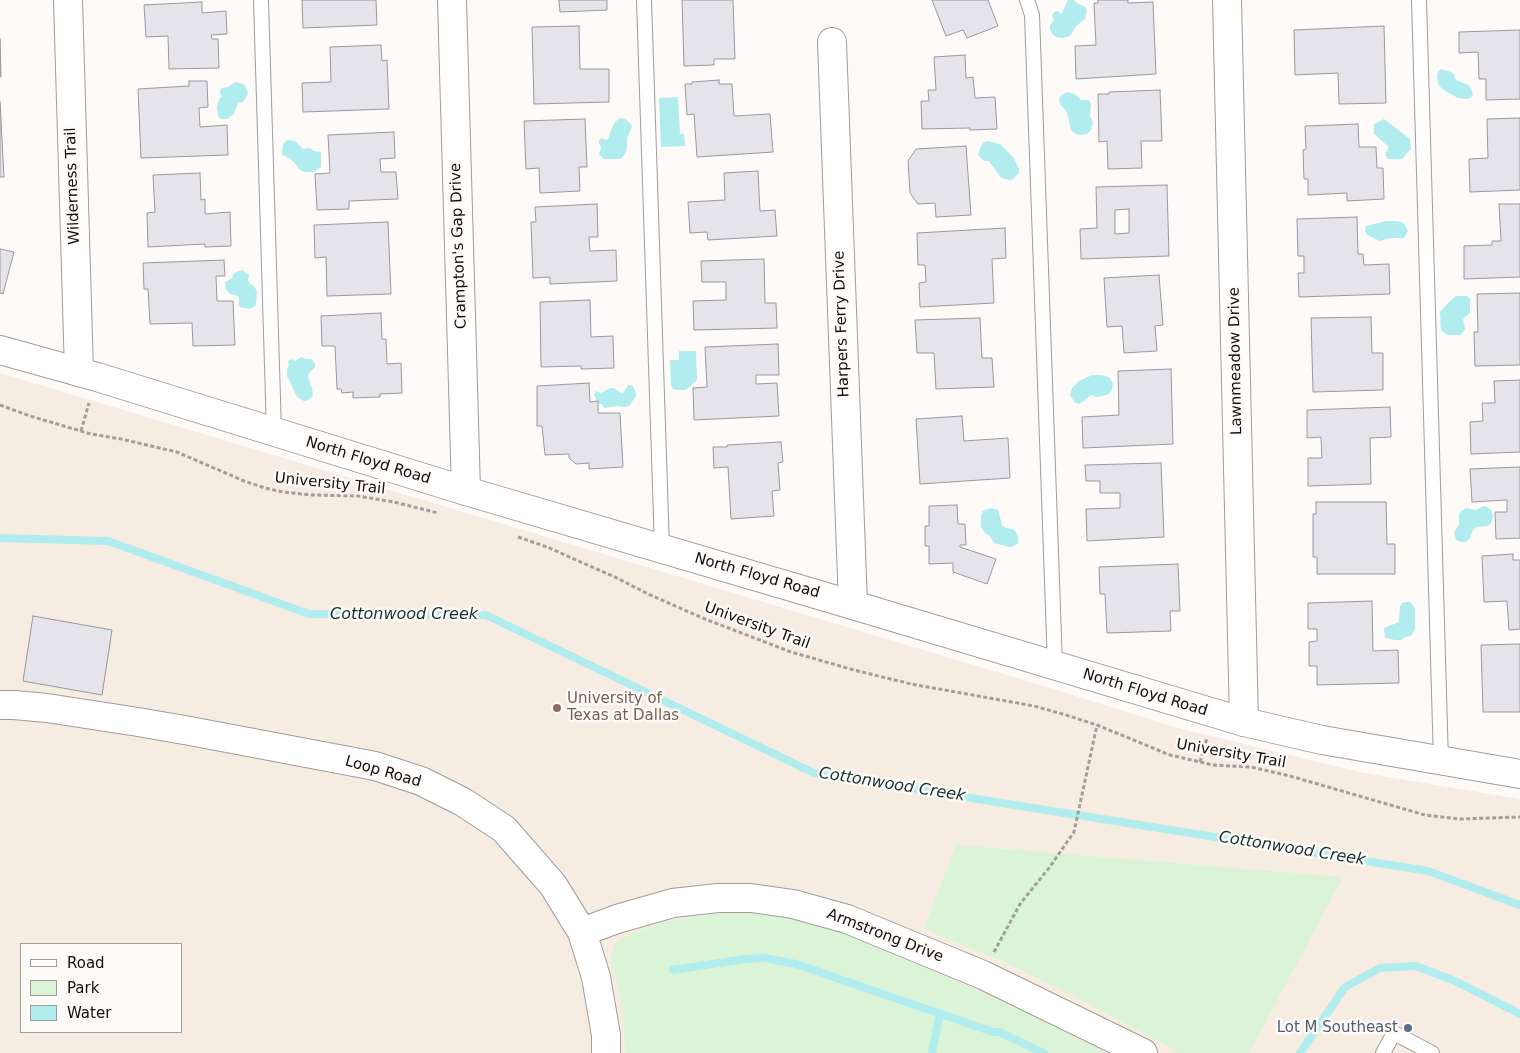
<!DOCTYPE html>
<style>
body{margin:0}
#map{position:relative;width:1520px;height:1053px;overflow:hidden;background:#fefaf7;font-family:"DejaVu Sans",sans-serif}
canvas{display:block}
.legend{position:absolute;left:20px;top:943px;width:162px;height:90px;box-sizing:border-box;background:#fefaf7;border:1px solid #9f9c99;margin:0;padding:6px 9px;list-style:none;font-size:15px;color:#100f0d}
.legend li{display:flex;align-items:center;gap:10px;height:25px}
.legend b{width:25px;border:1px solid #9f9c99}
</style>
<div id="map">
<canvas width="1520" height="1053"></canvas>
<ul class="legend">
<li><b style="height:6px;background:#fff"></b>Road</li>
<li><b style="height:14px;background:#dbf4d8"></b>Park</li>
<li><b style="height:14px;background:#b1ecef"></b>Water</li>
</ul>
</div>
<script>
const ctx = document.querySelector('canvas').getContext('2d');
ctx.lineJoin = 'round';
function paint(path, color) { ctx.fillStyle = color; ctx.fill(path, 'evenodd'); }
const shape = rows => new Path2D(rows.map(r => 'M' + r).join(''));
function trace(path, color, width, dash) { ctx.strokeStyle = color; ctx.lineWidth = width; ctx.lineCap = dash ? 'butt' : 'round'; ctx.setLineDash(dash || []); ctx.stroke(path); }
function drawText(font, color, halo, rows, align = 'center') {
  ctx.font = font + ' "DejaVu Sans",sans-serif'; ctx.lineWidth = 5; ctx.setLineDash([]); ctx.textBaseline = 'middle'; ctx.strokeStyle = halo; ctx.fillStyle = color; for (const [text, x, y, turn = 0] of rows) {
    ctx.save(); ctx.translate(x, y); ctx.rotate((+turn || 0) * Math.PI / 180); ctx.textAlign = isNaN(turn) ? turn : align; if (halo) ctx.strokeText(text, 0, 0); ctx.fillText(text, 0, 0); ctx.restore();
  }
}
paint(shape([
 [0,373,1050,688,1178,728,1364,773,1520,799,1520,1053,0,1053],
 [21,944,181,944,181,1032,21,1032]
]), '#f7ece2');
paint(shape([
 [956,845,1343,877,1249,1053,1180,1053,1081,1000,1006,963,924,929],
 [742,913,789,917,849,935,1008,1003,1106,1053,625,1053,623,1012,616,977,610,956,615,944,624,936,667,921,712,914]
]), '#dbf4d8');
paint(shape([
 [1068,0,1074,0,1078,4,1084,6,1087,10,1085,19,1076,26,1071,35,1067,37,1062,38,1056,37,1052,34,1050,29,1050,25,1054,20,1052,16,1054,12,1057,11,1061,14,1062,13],
 [1441,69,1451,72,1454,74,1455,78,1458,81,1469,85,1473,94,1471,98,1466,99,1458,98,1447,92,1439,86,1437,77,1438,72],
 [235,82,244,84,247,90,248,94,243,102,238,103,234,114,227,119,221,119,218,116,217,107,219,99,222,97,220,93,220,90,222,88,228,87],
 [1067,92,1075,94,1081,100,1089,100,1091,104,1090,117,1093,122,1091,130,1087,134,1081,135,1076,134,1071,130,1067,112,1061,105,1059,101,1060,96],
 [678,97,680,134,684,134,685,146,661,147,659,98],
 [620,118,625,119,631,124,632,127,627,138,627,148,626,152,622,158,619,159,604,159,599,154,601,147,599,143,599,140,602,138,606,140,608,139,614,123],
 [1384,119,1410,139,1411,149,1402,159,1388,159,1385,155,1389,147,1374,134,1374,124],
 [289,140,295,141,303,149,310,148,314,151,321,152,321,167,314,172,305,172,300,170,294,162,282,154,283,144,286,141],
 [988,141,1000,144,1014,158,1019,169,1019,173,1013,179,1009,180,1001,178,991,164,989,161,984,161,978,155,981,146,984,142],
 [1386,221,1396,221,1402,222,1405,225,1408,231,1404,238,1391,238,1380,241,1367,235,1365,231,1366,226],
 [242,270,249,275,248,280,250,284,253,285,257,291,256,305,250,309,240,307,239,305,239,298,238,296,230,294,226,289,225,282,232,278,234,273],
 [1456,296,1467,296,1470,299,1470,313,1463,319,1465,329,1460,335,1447,335,1441,330,1440,312,1449,302],
 [679,351,696,351,697,380,686,390,677,390,673,389,671,385,670,360,679,360],
 [301,357,306,359,312,359,315,364,315,367,309,373,308,377,312,388,313,396,308,400,304,401,297,397,287,376,287,369,289,365,288,361,291,359,295,361],
 [1092,375,1101,375,1109,377,1113,383,1112,390,1109,394,1103,396,1097,397,1091,395,1084,401,1079,404,1075,403,1070,395,1072,388,1079,381],
 [628,385,633,386,636,393,636,396,629,406,624,407,617,406,604,408,602,404,599,404,594,395,596,391,601,393,610,388,614,388,621,393,624,392],
 [1486,506,1491,510,1493,515,1492,522,1488,526,1477,527,1473,530,1470,538,1466,542,1461,542,1456,540,1454,532,1459,525,1459,514,1461,511,1466,508,1476,510,1481,507],
 [991,508,998,510,1002,525,1006,528,1013,529,1016,532,1018,537,1018,543,1014,546,1009,547,994,543,990,536,985,533,981,527,981,515,983,511],
 [1407,602,1410,602,1415,608,1415,629,1413,633,1411,636,1405,637,1401,640,1395,640,1385,638,1384,628,1399,622,1400,607,1402,603]
]), '#b1ecef');
trace(shape([
 [0,538,108,541,309,614,486,615,814,773,1428,871,1520,905],
 [673,970,745,959,764,958,796,964,993,1032,999,1032,1044,1053],
 [932,1053,940,1014],
 [1300,1053,1345,987,1380,968,1416,966,1455,981,1520,1014]
]), '#b1ecef', 8);
const building = shape([
 [302,0,376,0,377,25,303,28,302,0],
 [559,0,607,0,607,10,560,12,559,0],
 [682,0,733,0,735,59,714,59,714,65,684,66,682,0],
 [932,0,988,0,998,26,967,38,963,30,946,36,932,0],
 [1098,0,1128,0,1128,3,1153,2,1156,74,1076,79,1075,46,1096,45,1094,3,1098,3,1098,0],
 [202,2,202,13,226,11,227,34,211,35,212,39,218,39,219,68,169,69,168,36,146,37,144,5,202,2],
 [579,26,580,69,609,69,609,102,534,104,532,27,579,26],
 [1384,26,1386,103,1339,104,1338,73,1295,75,1294,30,1384,26],
 [1520,30,1520,99,1486,100,1486,79,1479,79,1478,52,1459,53,1459,32,1520,30],
 [0,39,1,77,0,77,0,39],
 [381,45,382,61,387,60,389,109,303,112,302,83,331,82,330,47,381,45],
 [965,55,966,78,973,77,975,98,995,97,997,129,970,130,970,128,922,129,921,101,929,101,928,90,936,90,934,57,965,55],
 [719,80,719,84,732,84,734,116,770,114,773,152,697,157,694,114,687,115,685,84,692,84,692,82,719,80],
 [189,81,207,81,208,107,199,108,200,127,227,125,228,155,141,158,138,89,189,86,189,81],
 [1160,90,1162,141,1141,141,1142,168,1108,169,1107,141,1099,142,1098,94,1109,94,1109,92,1160,90],
 [0,102,4,177,0,177,0,102],
 [1520,118,1520,190,1470,192,1469,159,1488,158,1487,119,1520,118],
 [585,119,587,167,579,167,580,191,540,193,539,168,526,169,524,121,585,119],
 [1358,124,1359,147,1376,147,1377,168,1383,168,1384,199,1347,201,1347,193,1308,195,1308,179,1304,179,1303,150,1306,149,1305,126,1358,124],
 [394,132,395,158,380,159,381,172,396,172,398,199,349,201,349,209,317,210,315,174,330,173,328,135,394,132],
 [966,146,971,215,936,217,935,203,918,204,910,193,908,161,916,149,966,146],
 [758,171,760,211,775,210,777,236,708,240,707,232,690,233,688,202,725,200,724,173,758,171],
 [200,173,201,200,205,199,205,214,230,212,231,246,205,247,205,244,148,247,147,213,155,212,153,175,200,173],
 [1167,185,1169,256,1081,259,1080,229,1097,228,1096,187,1167,185],
 [1129,209,1129,233,1115,234,1115,210,1129,209],
 [597,204,598,237,589,237,590,251,616,250,617,281,550,284,550,277,533,278,531,222,536,222,535,207,597,204],
 [1499,204,1520,204,1520,277,1464,279,1464,246,1492,245,1492,241,1501,241,1499,204],
 [1357,217,1358,254,1363,254,1364,265,1389,264,1390,294,1299,297,1298,273,1304,273,1304,256,1298,256,1297,219,1357,217],
 [388,222,391,294,327,296,326,257,315,258,314,225,388,222],
 [1005,228,1006,258,992,259,994,303,920,307,919,283,926,282,925,265,918,265,917,233,1005,228],
 [0,249,14,252,3,294,0,293,0,249],
 [764,259,765,303,776,303,777,328,694,330,693,301,726,300,726,282,702,282,701,261,764,259],
 [224,260,225,276,216,276,217,301,233,301,235,345,193,346,192,323,150,324,148,289,144,289,143,263,224,260],
 [1159,275,1163,325,1155,326,1157,351,1124,353,1122,326,1107,327,1104,278,1159,275],
 [1520,293,1520,365,1475,366,1474,332,1478,332,1477,294,1520,293],
 [590,300,591,337,613,336,614,368,581,369,581,366,541,367,540,302,590,300],
 [381,313,382,339,386,339,387,364,401,363,402,393,380,394,380,397,353,398,353,392,342,393,341,389,337,389,335,346,322,346,321,316,381,313],
 [1371,317,1372,353,1383,353,1383,390,1313,392,1311,318,1371,317],
 [980,318,982,358,992,358,994,387,936,389,934,353,917,353,915,320,980,318],
 [778,344,779,375,756,375,756,384,777,383,779,416,694,420,693,388,707,387,705,347,778,344],
 [1171,369,1173,444,1083,448,1082,417,1119,415,1118,371,1171,369],
 [1520,380,1520,452,1471,454,1470,422,1483,421,1482,403,1495,403,1494,381,1520,380],
 [589,383,590,402,598,401,598,413,620,413,623,467,589,469,589,463,576,464,569,458,569,454,545,455,542,426,537,426,537,386,589,383],
 [1390,407,1391,437,1370,438,1371,484,1308,486,1308,458,1322,458,1321,437,1307,438,1307,410,1390,407],
 [962,416,964,441,1008,438,1010,478,920,484,916,419,962,416],
 [781,442,783,462,778,463,780,490,772,491,774,516,731,519,728,467,714,468,713,447,727,447,727,445,781,442],
 [1161,463,1164,537,1087,541,1086,509,1120,508,1120,493,1100,493,1100,481,1086,481,1085,465,1161,463],
 [1520,467,1520,538,1496,539,1495,512,1507,512,1507,500,1472,502,1470,469,1520,467],
 [1316,502,1386,502,1387,544,1395,544,1395,574,1317,574,1317,557,1313,557,1313,514,1316,514,1316,502],
 [957,505,958,524,965,524,966,545,960,545,960,547,996,559,987,584,953,572,953,563,929,564,929,546,925,546,925,526,929,526,929,506,957,505],
 [1513,554,1513,560,1520,560,1520,629,1509,630,1507,601,1484,602,1482,556,1513,554],
 [1178,564,1180,611,1170,611,1171,631,1107,633,1105,594,1100,594,1099,567,1178,564],
 [1372,601,1373,651,1398,650,1399,683,1317,685,1317,666,1309,666,1309,642,1317,641,1317,629,1308,629,1308,603,1372,601],
 [33,616,112,630,102,695,23,681,33,616],
 [1520,644,1520,712,1483,712,1481,645,1520,644]
]);
paint(building, '#e5e4ea');
trace(building, '#9a989e', 1);
const service = shape([
 [261,0,274,432],
 [644,0,662,548],
 [1027,0,1032,15,1055,666],
 [1419,0,1441,761],
 [1383,1053,1394,1033,1432,1053]
]);
const minor = shape([
 [68,0,79,372],
 [452,0,466,491],
 [1227,0,1244,722],
 [832,42,853,605],
 [0,705,14,705,47,708,138,722,190,731,375,766,421,781,463,802,504,829,553,885,582,932,596,977,606,1035,606,1053],
 [582,932,617,919,673,903,718,898,751,898,793,904,847,919,983,975,1143,1053]
]);
const tertiary = shape([
 [0,350,97,377,466,491,853,605,1244,722,1322,740,1520,774]
]);
trace(service, '#a19c98', 16);
trace(minor, '#a19c98', 30);
trace(tertiary, '#a19c98', 30);
trace(shape([
 [0,405,30,416,91,434,121,439,177,452,244,481,265,488,283,492,313,495,358,496,394,502,438,513],
 [81,431,89,403],
 [518,537,547,547,617,578,648,594,705,619,791,652,854,670,911,684,1034,706,1066,715,1097,725,1170,755,1213,765,1251,767,1290,776,1425,815,1460,819,1520,817],
 [1200,762,1207,738],
 [994,952,1020,904,1049,868,1074,832,1097,725]
]), '#a19e9b', 3, [4, 2.5]);
trace(service, '#fff', 14);
trace(minor, '#fff', 28);
trace(tertiary, '#fff', 28);
for (const [x, y, r, color] of [
 [557,708,5,"#8d6e63"],
 [1408,1028,5,"#5c6f8a"]
]) { const dot = new Path2D(); dot.arc(x, y, r, 0, 2 * Math.PI); ctx.fillStyle = color; ctx.fill(dot); trace(dot, '#fefaf7', 2); }
drawText('15px', '#100f0d', '#fefaf7', [
 ["Wilderness Trail",73,186,-92],
 ["Crampton's Gap Drive",459,246,-92],
 ["Harpers Ferry Drive",842,324,-92],
 ["Lawnmeadow Drive",1236,361,-91],
 ["North Floyd Road",368,461,17],
 ["University Trail",330,484,6],
 ["North Floyd Road",757,576,16],
 ["University Trail",757,626,20],
 ["North Floyd Road",1145,693,17],
 ["University Trail",1231,754,10],
 ["Loop Road",383,772,16],
 ["Armstrong Drive",885,936,21]
]);
drawText('15px', '#785e54', '#fefaf7', [
 ["University of",567,699],
 ["Texas at Dallas",567,716]
], 'left');
drawText('15px', '#4e5e75', '#fefaf7', [
 ["Lot M Southeast",1398,1028]
], 'right');
drawText('italic 16px', '#143233', '#fefaf7', [
 ["Cottonwood Creek",404,615],
 ["Cottonwood Creek",892,785,9],
 ["Cottonwood Creek",1292,849,9]
]);
</script>
